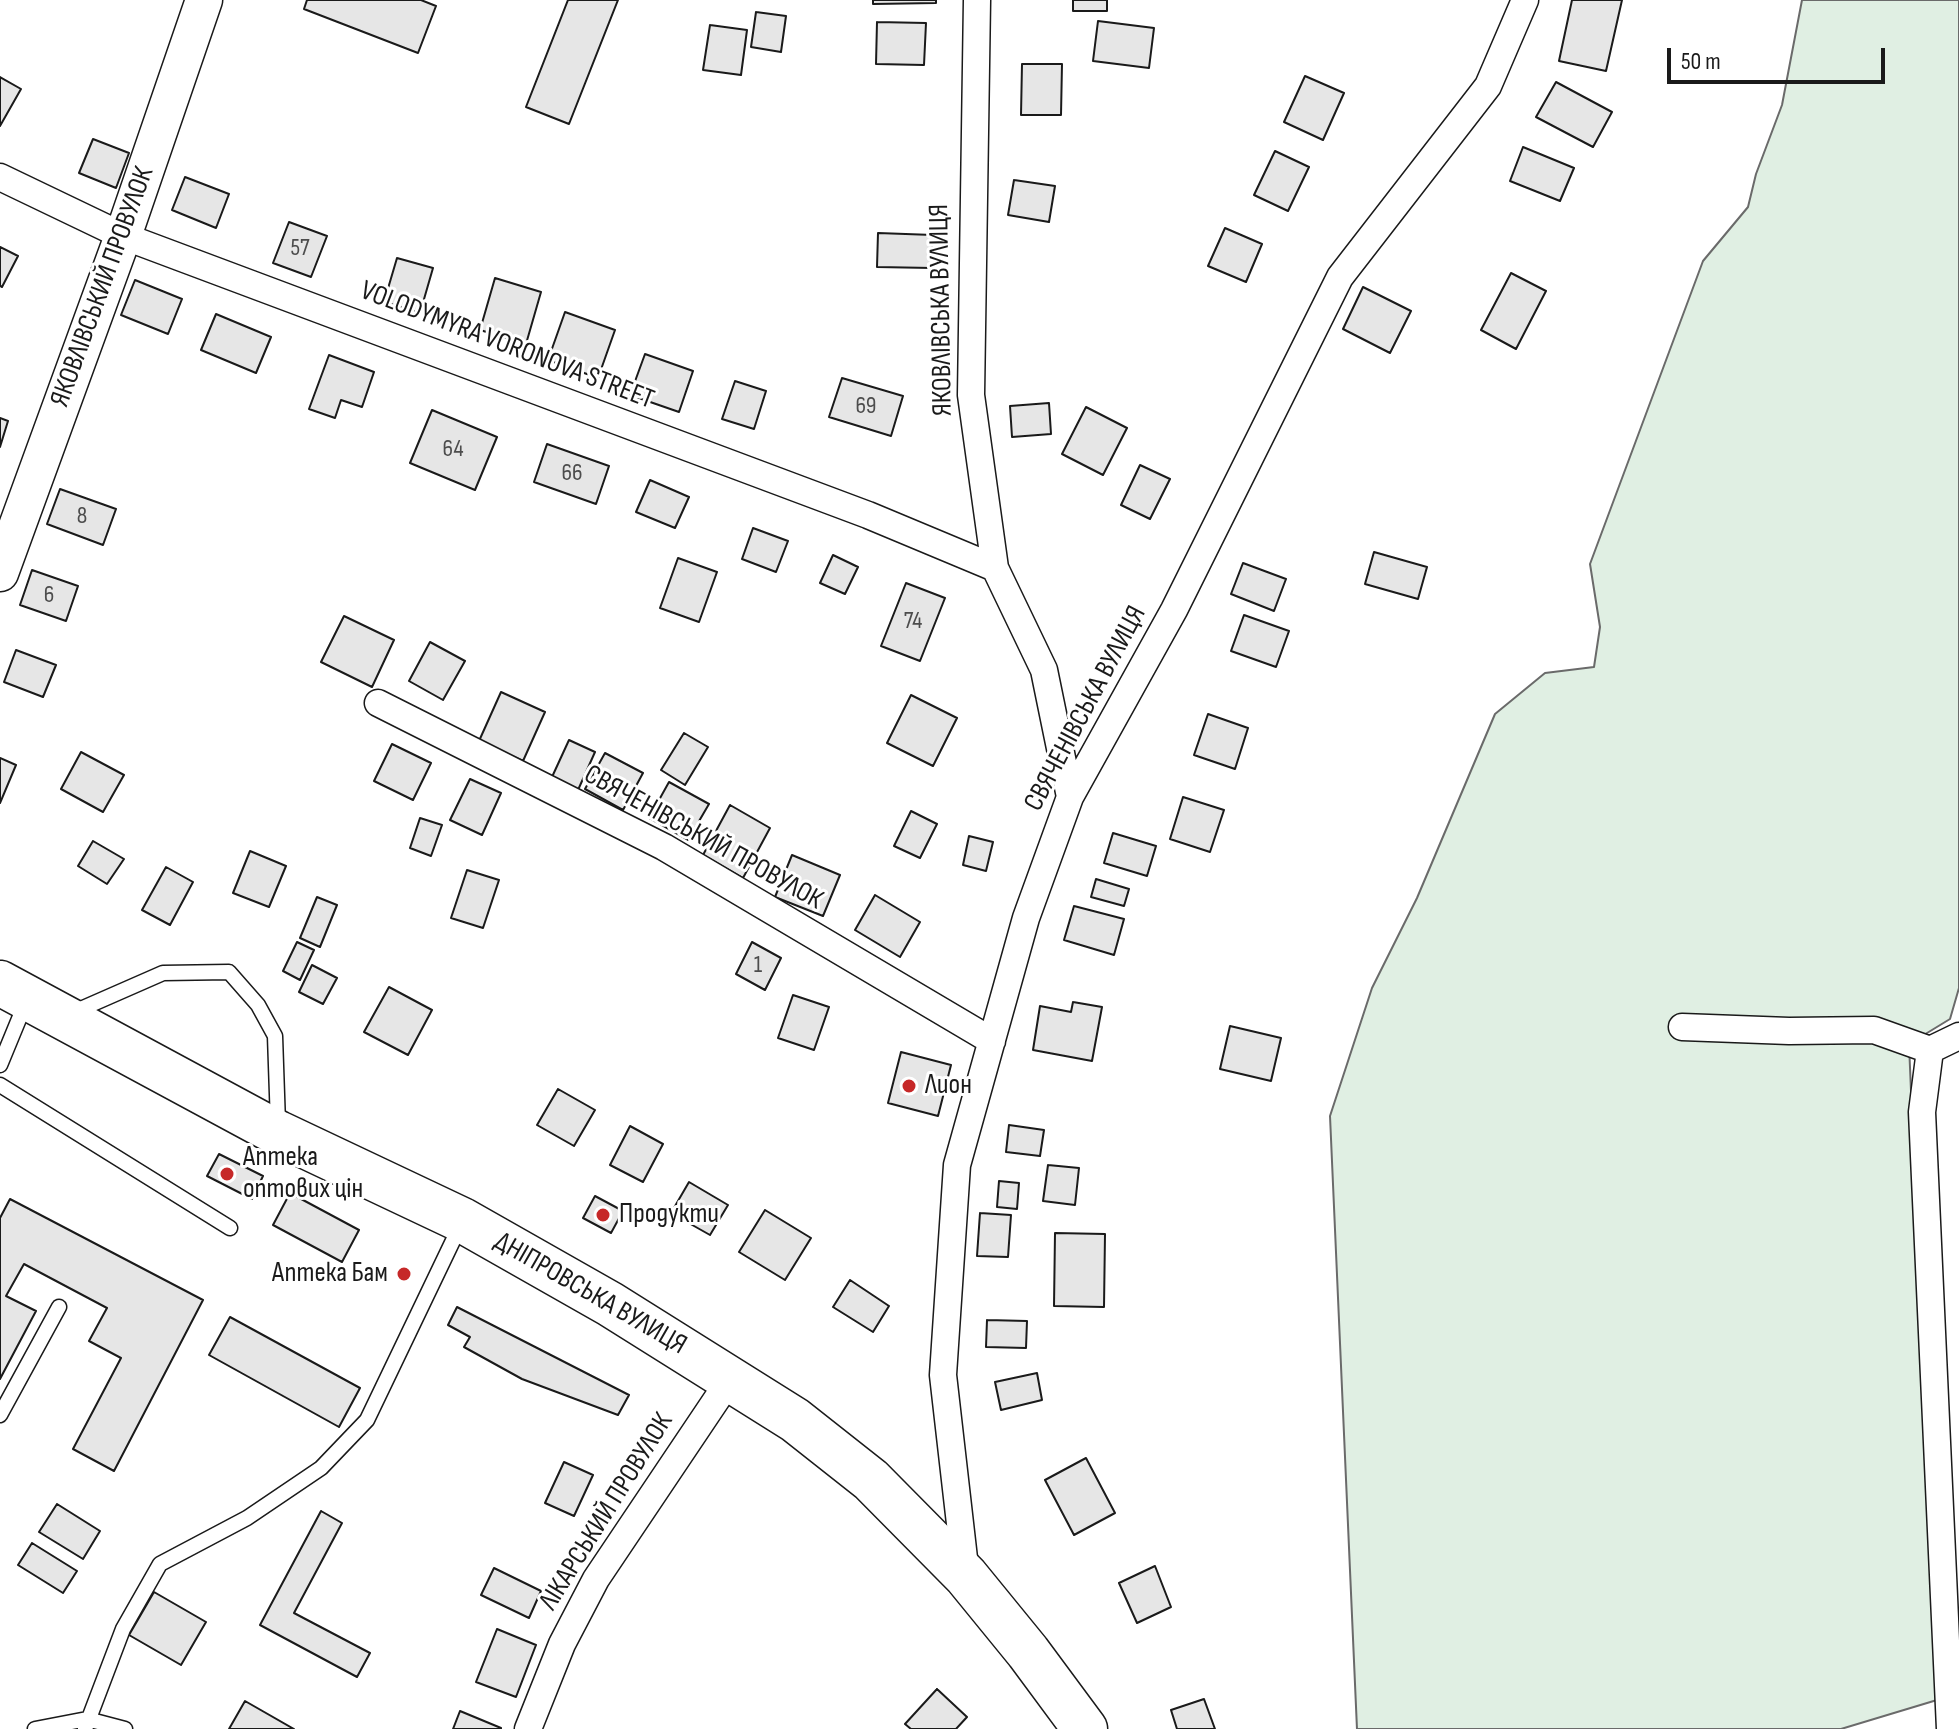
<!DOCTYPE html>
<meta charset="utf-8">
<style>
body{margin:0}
#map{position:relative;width:1959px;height:1729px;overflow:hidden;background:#fff;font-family:"Sofia Sans Condensed",sans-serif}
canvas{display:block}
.scale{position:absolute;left:1667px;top:48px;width:218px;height:36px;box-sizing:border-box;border:4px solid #1a1a1a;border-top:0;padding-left:10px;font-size:24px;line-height:28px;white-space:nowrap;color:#1a1a1a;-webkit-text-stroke:6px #fff;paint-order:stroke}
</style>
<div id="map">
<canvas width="1959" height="1729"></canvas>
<div class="scale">50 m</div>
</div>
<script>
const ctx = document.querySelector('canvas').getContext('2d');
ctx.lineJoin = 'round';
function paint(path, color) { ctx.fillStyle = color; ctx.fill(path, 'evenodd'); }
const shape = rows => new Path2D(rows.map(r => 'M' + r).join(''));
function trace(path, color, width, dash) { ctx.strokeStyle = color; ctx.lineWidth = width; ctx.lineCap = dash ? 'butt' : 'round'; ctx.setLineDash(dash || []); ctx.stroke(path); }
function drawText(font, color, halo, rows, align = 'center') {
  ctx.font = font + ' "Sofia Sans Condensed",sans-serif'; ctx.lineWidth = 6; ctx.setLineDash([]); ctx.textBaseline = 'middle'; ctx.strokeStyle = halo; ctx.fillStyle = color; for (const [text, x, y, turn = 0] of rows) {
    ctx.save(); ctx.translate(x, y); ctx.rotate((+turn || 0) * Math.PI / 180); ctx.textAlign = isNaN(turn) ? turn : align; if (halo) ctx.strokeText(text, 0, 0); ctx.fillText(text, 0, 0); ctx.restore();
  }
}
const green = shape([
 [1802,0,1959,0,1959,988,1950,1019,1909,1044,1937,1700,1841,1729,1357,1729,1330,1116,1372,988,1417,898,1495,714,1545,673,1594,667,1600,627,1590,564,1703,261,1748,207,1756,174,1782,105,1802,0]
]);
paint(green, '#e0efe3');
trace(green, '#6a6a6a', 2);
const building = shape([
 [307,0,421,0,436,6,418,53,304,9,307,0],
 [568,0,618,0,569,124,526,107,568,0],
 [873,0,936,0,936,3,873,4,873,0],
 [1073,0,1107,0,1107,11,1073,11,1073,0],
 [1572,0,1622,0,1606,71,1559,61,1572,0],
 [756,12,786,16,781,52,751,47,756,12],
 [1098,21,1154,28,1149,68,1093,61,1098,21],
 [877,22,926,23,924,65,876,64,877,22],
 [710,25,747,30,741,75,703,70,710,25],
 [1022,64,1062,64,1061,115,1021,115,1022,64],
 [1305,76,1344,93,1323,140,1284,122,1305,76],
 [0,77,21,89,0,126,0,77],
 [1556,82,1612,112,1593,147,1536,117,1556,82],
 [93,139,129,153,116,188,79,173,93,139],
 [1523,147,1574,168,1560,201,1510,181,1523,147],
 [1275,151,1309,167,1288,211,1254,195,1275,151],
 [185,177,229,194,216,228,172,210,185,177],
 [1014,180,1055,186,1049,222,1008,215,1014,180],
 [289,222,327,236,311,277,273,263,289,222],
 [1225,228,1262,244,1246,282,1208,266,1225,228],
 [878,233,933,235,932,268,877,267,878,233],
 [0,247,18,256,2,287,0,286,0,247],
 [397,258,433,268,420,313,384,302,397,258],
 [1511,273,1546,291,1516,349,1481,330,1511,273],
 [495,278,541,292,526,344,480,330,495,278],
 [135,280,182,299,168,334,121,315,135,280],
 [1363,287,1411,311,1390,353,1343,329,1363,287],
 [565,312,615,330,598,378,548,360,565,312],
 [216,314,271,337,256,373,201,350,216,314],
 [645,354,693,371,679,412,630,395,645,354],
 [329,355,374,372,362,407,341,400,335,418,309,409,329,355],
 [842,378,903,396,891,436,829,417,842,378],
 [735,381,766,391,754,429,722,419,735,381],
 [1049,403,1051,434,1012,437,1010,406,1049,403],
 [1086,407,1127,428,1103,475,1062,454,1086,407],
 [432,410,497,437,475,490,410,463,432,410],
 [0,418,8,421,0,447,0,418],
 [547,444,609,466,596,504,534,482,547,444],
 [1140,465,1170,479,1150,519,1121,505,1140,465],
 [650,480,689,497,675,528,636,512,650,480],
 [60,489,116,509,103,545,47,524,60,489],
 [753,528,788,541,776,572,742,559,753,528],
 [1374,552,1427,567,1418,599,1365,584,1374,552],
 [833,555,858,567,845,594,820,583,833,555],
 [678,558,717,572,699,622,660,608,678,558],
 [1243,563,1286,579,1274,611,1231,594,1243,563],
 [32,570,78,586,66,621,20,605,32,570],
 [906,583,945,598,920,661,881,646,906,583],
 [1244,615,1289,631,1276,667,1231,651,1244,615],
 [344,616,394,640,372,687,321,662,344,616],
 [430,642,465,661,443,700,409,681,430,642],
 [16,650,56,665,43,697,4,682,16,650],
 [501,692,545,712,523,761,479,741,501,692],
 [911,695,957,718,933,766,887,743,911,695],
 [1208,714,1248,728,1235,769,1194,755,1208,714],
 [684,733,708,747,685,785,661,770,684,733],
 [569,740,595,752,578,790,552,777,569,740],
 [392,744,431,763,413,800,374,781,392,744],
 [81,752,124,775,103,812,61,789,81,752],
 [605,753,643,773,623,810,585,789,605,753],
 [0,758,16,765,0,803,0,758],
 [470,779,501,793,482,835,450,820,470,779],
 [669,782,709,804,688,840,649,818,669,782],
 [1183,797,1224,810,1210,852,1170,839,1183,797],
 [730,805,770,828,743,878,703,855,730,805],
 [911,811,937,824,920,858,894,846,911,811],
 [420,818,442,825,431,856,410,848,420,818],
 [1113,833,1156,846,1147,876,1104,863,1113,833],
 [969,836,993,842,986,871,963,865,969,836],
 [93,841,124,859,107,884,78,866,93,841],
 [250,851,286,866,269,907,233,893,250,851],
 [792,855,840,875,823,916,775,897,792,855],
 [166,867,193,882,170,925,142,910,166,867],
 [467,870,499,880,483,928,451,918,467,870],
 [1096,879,1129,889,1124,906,1091,897,1096,879],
 [875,895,920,922,900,957,855,930,875,895],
 [317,897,337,905,320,947,300,938,317,897],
 [1074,906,1124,919,1114,955,1064,940,1074,906],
 [297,942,314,950,300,980,283,971,297,942],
 [752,942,781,958,765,990,736,974,752,942],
 [312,965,337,978,323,1004,299,992,312,965],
 [389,987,432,1010,408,1055,364,1032,389,987],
 [793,995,829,1007,814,1050,778,1038,793,995],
 [1073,1002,1102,1007,1092,1061,1033,1050,1040,1006,1071,1012,1073,1002],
 [1230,1026,1281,1038,1271,1081,1220,1069,1230,1026],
 [901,1052,951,1065,938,1116,888,1103,901,1052],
 [558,1089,595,1110,574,1146,537,1125,558,1089],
 [1009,1125,1044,1130,1040,1156,1006,1152,1009,1125],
 [630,1126,663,1144,643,1182,610,1165,630,1126],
 [219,1154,263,1176,252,1199,207,1176,219,1154],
 [1048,1165,1079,1168,1075,1205,1043,1201,1048,1165],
 [999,1181,1019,1183,1017,1209,997,1207,999,1181],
 [689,1182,728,1205,710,1235,671,1213,689,1182],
 [290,1193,359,1230,342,1262,273,1225,290,1193],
 [595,1196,623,1211,611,1233,583,1218,595,1196],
 [10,1199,203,1300,114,1471,73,1449,121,1358,89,1341,107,1308,24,1264,6,1296,36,1311,0,1379,0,1218,10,1199],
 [765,1210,811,1238,785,1280,739,1252,765,1210],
 [980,1213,1011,1215,1008,1257,977,1256,980,1213],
 [1055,1233,1105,1234,1104,1307,1054,1306,1055,1233],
 [850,1280,889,1306,873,1332,833,1307,850,1280],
 [457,1307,629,1395,618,1415,522,1379,464,1347,470,1337,448,1325,457,1307],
 [230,1317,360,1388,339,1427,209,1355,230,1317],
 [987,1320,1027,1321,1026,1348,986,1347,987,1320],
 [1037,1373,1042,1400,1001,1410,995,1382,1037,1373],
 [1086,1458,1115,1513,1074,1535,1045,1480,1086,1458],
 [564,1462,593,1475,574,1516,545,1503,564,1462],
 [57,1504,100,1531,83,1559,39,1532,57,1504],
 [321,1511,342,1523,294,1613,370,1653,357,1677,260,1625,321,1511],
 [32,1543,77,1571,63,1593,18,1565,32,1543],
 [1155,1566,1171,1607,1137,1623,1119,1583,1155,1566],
 [494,1568,541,1591,529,1618,481,1595,494,1568],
 [154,1592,206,1622,181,1665,129,1635,154,1592],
 [497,1629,536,1645,516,1697,476,1682,497,1629],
 [937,1689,967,1717,956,1729,911,1729,905,1724,937,1689],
 [1204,1699,1215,1729,1177,1729,1171,1710,1204,1699],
 [245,1701,294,1729,229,1729,245,1701],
 [460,1711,501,1728,501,1729,453,1729,460,1711]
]);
paint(building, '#e6e6e6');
trace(building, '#1a1a1a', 2);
const lane = shape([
 [74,1012,163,973,229,972,258,1005,275,1036,278,1124],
 [0,1065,26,1002],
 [0,1085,230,1228],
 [0,1415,59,1307],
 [35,1729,87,1719,125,1729],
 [85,1729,123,1629,160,1564,247,1518,321,1468,367,1420,460,1226]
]);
const street = shape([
 [977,0,971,395,995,568,1044,670,1070,797],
 [0,177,123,236,868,515,995,568],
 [378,703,664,847,992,1041],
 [1682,1027,1789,1031,1874,1030,1930,1050],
 [966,1576,943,1375,957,1165,1026,918,1070,797,1174,610,1340,277,1488,86,1525,0],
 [528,1729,562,1644,596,1579,731,1378],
 [1950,1729,1922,1112,1930,1050,1959,1036]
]);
const secondary = shape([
 [0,573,123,236,204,0]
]);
const highway = shape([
 [0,983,278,1133,462,1220,610,1304,795,1420,871,1480,966,1576,1028,1652,1085,1729]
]);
trace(lane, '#1a1a1a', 17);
trace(street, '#1a1a1a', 29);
trace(secondary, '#1a1a1a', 39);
trace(highway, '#1a1a1a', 47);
trace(lane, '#fff', 14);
trace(street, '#fff', 26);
trace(secondary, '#fff', 36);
trace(highway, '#fff', 44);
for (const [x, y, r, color] of [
 [909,1086,8,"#c62828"],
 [227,1174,8,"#c62828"],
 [603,1215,8,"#c62828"],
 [404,1274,8,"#c62828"]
]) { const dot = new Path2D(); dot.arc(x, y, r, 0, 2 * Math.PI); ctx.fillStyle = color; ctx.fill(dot); trace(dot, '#fff', 3); }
drawText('24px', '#4d4d4d', null, [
 ["57",300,249],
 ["69",866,407],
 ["64",453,450],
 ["66",572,474],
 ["8",82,517],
 ["6",49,596],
 ["74",913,622],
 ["1",758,966]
]);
drawText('28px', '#1a1a1a', '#fff', [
 ["ЯКОВЛІВСЬКИЙ ПРОВУЛОК",103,287,-70],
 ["ЯКОВЛІВСЬКА ВУЛИЦЯ",942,310,-91],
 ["VOLODYMYRA VORONOVA STREET",507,346,21],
 ["СВЯЧЕНІВСЬКА ВУЛИЦЯ",1086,709,-62],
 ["СВЯЧЕНІВСЬКИЙ ПРОВУЛОК",703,838,29],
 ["ДНІПРОВСЬКА ВУЛИЦЯ",590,1294,30],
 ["ЛІКАРСЬКИЙ ПРОВУЛОК",607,1512,-58]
]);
drawText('28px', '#1a1a1a', '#fff', [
 ["Лион",925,1086],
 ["Аптека",243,1158],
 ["оптових цін",243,1190],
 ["Продукти",619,1215],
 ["Аптека Бам",388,1274,"right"]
], 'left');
</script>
